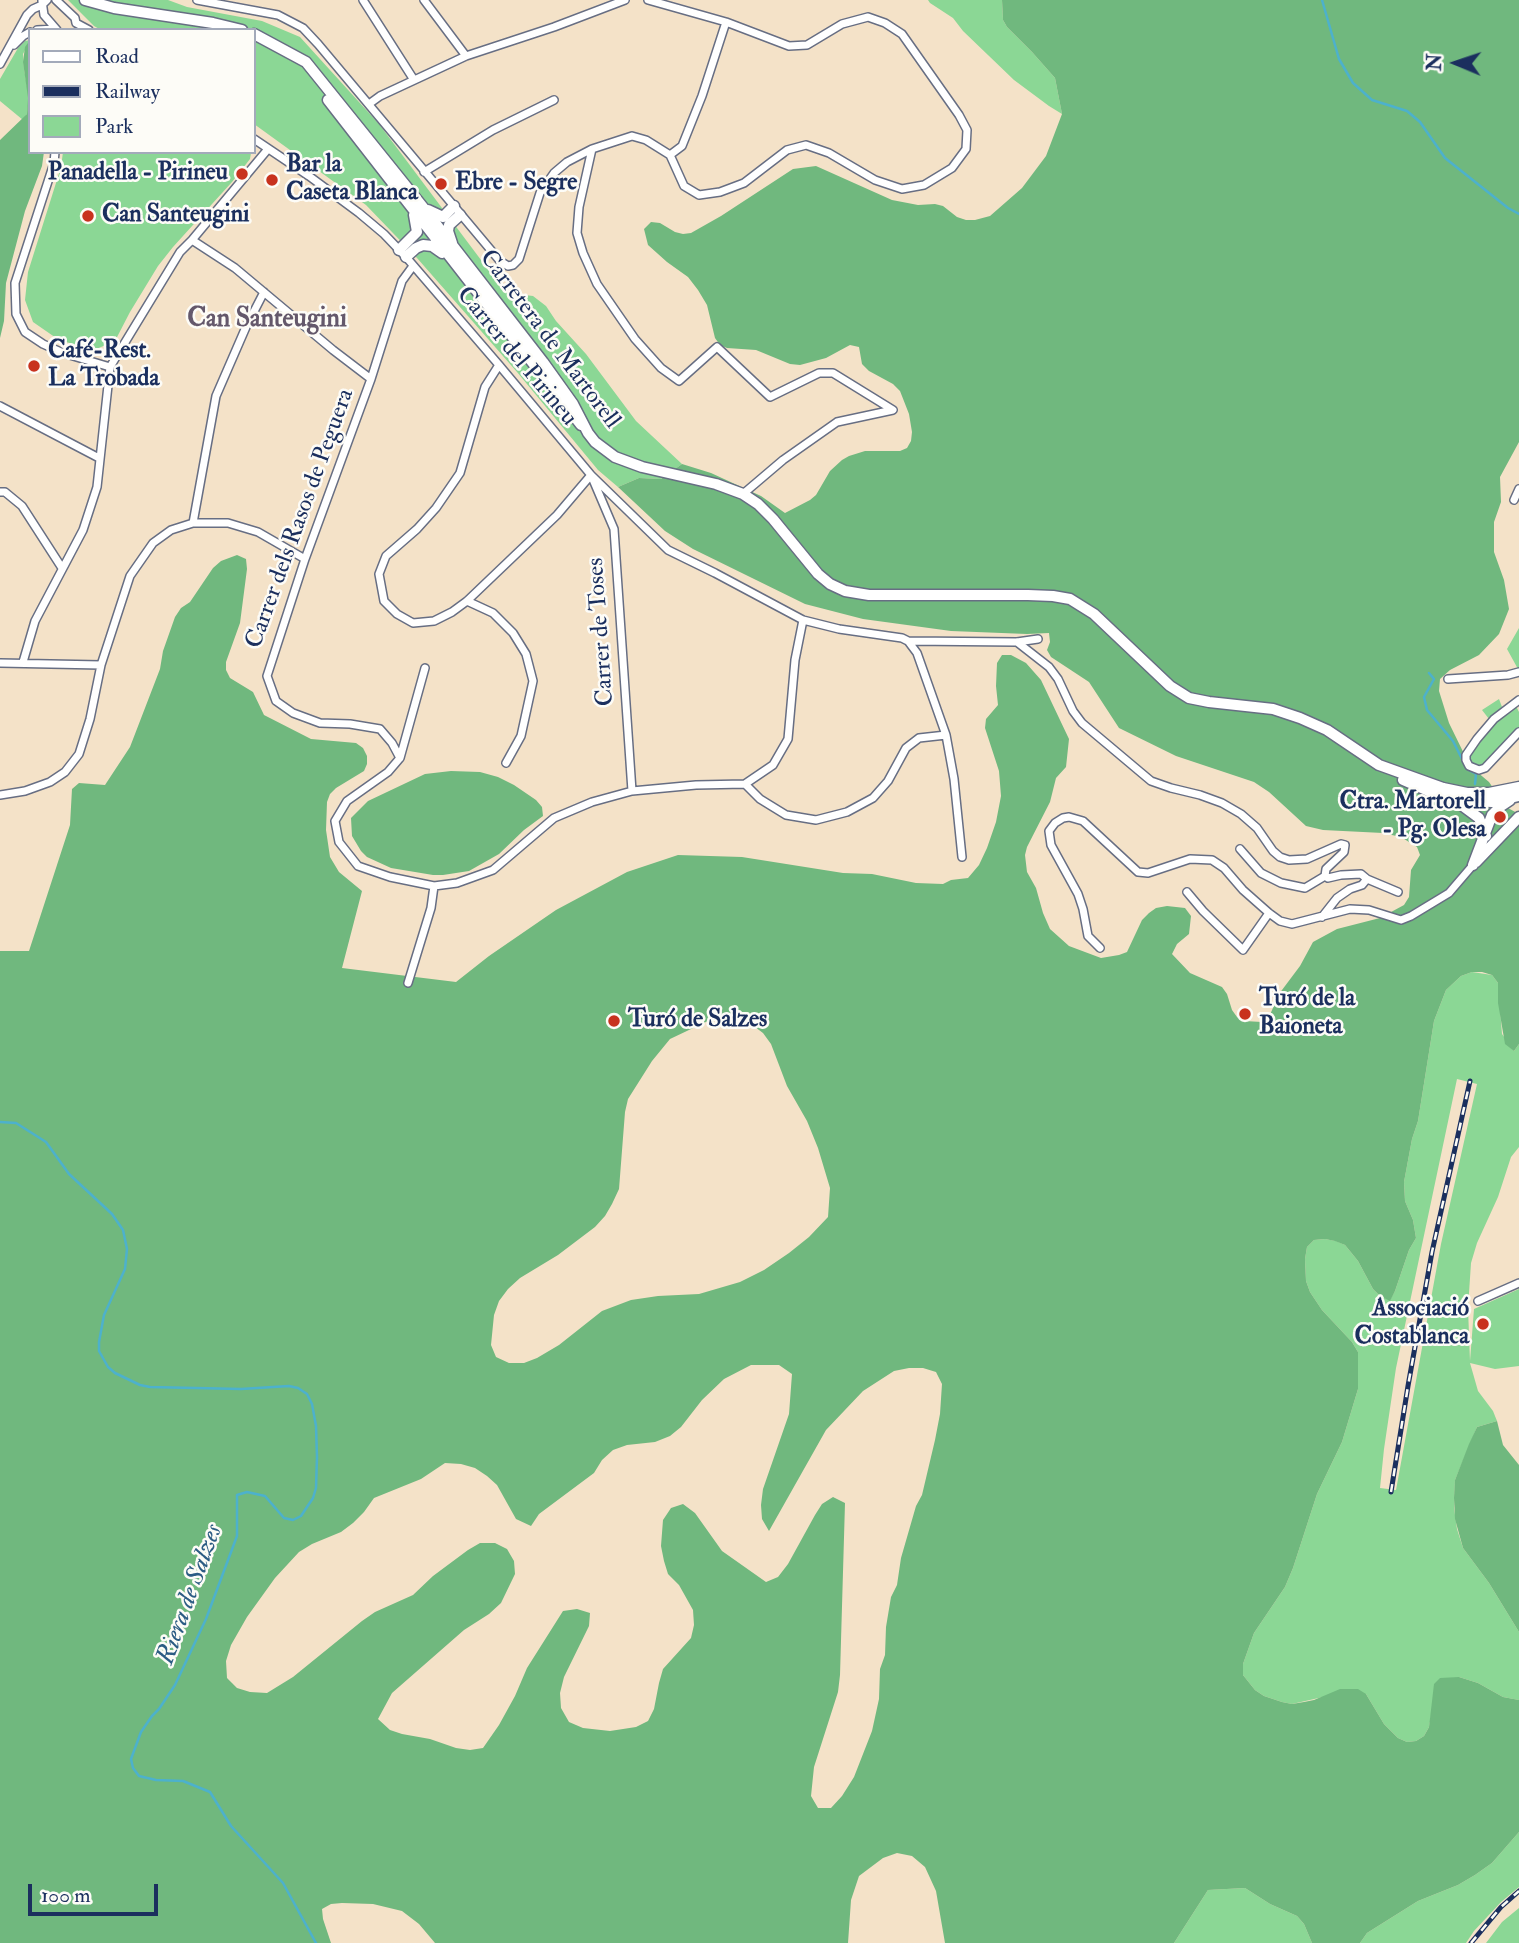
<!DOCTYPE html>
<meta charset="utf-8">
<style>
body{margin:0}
#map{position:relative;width:1519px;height:1943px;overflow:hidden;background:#f4e2c8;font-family:"IM FELL Double Pica",serif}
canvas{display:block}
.legend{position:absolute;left:28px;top:28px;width:228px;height:126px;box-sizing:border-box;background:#fdfcf7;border:2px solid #a3aaba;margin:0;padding:9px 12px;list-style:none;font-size:21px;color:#1b2f5e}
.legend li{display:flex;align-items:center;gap:14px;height:35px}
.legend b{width:35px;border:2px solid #a3aaba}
.north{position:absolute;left:1421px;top:28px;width:70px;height:70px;-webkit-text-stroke:5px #fdfcf7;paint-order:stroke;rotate:272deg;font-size:19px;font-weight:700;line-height:28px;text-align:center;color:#1b2f5e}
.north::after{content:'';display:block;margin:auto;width:24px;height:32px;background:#1b2f5e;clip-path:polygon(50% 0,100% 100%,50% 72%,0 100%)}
.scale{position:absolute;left:28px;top:1884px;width:130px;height:32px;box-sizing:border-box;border:4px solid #1b2f5e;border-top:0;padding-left:9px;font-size:21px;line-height:24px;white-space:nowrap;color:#1b2f5e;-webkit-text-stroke:5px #fdfcf7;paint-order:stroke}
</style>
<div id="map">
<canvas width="1519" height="1943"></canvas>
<ul class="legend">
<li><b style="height:9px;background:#fff"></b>Road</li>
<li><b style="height:9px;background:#1b2f5e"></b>Railway</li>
<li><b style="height:19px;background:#8bd795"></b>Park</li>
</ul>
<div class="north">N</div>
<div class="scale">100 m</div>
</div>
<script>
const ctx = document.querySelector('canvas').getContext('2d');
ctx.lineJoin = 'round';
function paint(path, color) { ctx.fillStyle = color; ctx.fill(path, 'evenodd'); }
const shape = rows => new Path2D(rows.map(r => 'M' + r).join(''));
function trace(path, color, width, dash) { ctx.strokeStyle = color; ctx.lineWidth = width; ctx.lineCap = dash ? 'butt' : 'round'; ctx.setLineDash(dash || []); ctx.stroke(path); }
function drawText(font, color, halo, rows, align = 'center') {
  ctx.font = font + ' "IM FELL Double Pica",serif'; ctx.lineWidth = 5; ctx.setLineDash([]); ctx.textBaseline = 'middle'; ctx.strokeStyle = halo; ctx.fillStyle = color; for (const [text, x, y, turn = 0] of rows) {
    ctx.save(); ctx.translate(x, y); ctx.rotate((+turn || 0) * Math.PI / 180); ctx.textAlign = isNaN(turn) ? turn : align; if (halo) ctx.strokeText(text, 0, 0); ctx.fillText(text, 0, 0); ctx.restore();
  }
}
paint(shape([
 [68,0,168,0,187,7,262,21,300,37,379,124,502,288,517,294,533,296,546,306,556,321,586,354,636,421,682,464,661,479,639,478,618,487,598,470,517,372,417,258,366,205,254,124,254,30,101,30,94,26],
 [928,0,1002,0,1003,20,1007,27,1032,52,1055,78,1062,114,1049,106,1014,80,963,31,953,18,930,3],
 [30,40,23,54,24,69,29,98,27,114,23,120,0,101,0,79,18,48,25,41],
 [63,152,251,153,250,159,232,182,173,247,158,266,130,312,115,341,94,350,59,340,33,322,25,300,28,272,61,167],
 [1519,628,1519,668,1518,669,1507,649],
 [1499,699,1502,707,1489,719,1482,710],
 [1516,706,1519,712,1519,729,1484,765,1478,767,1473,764,1468,758,1470,751,1493,722],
 [1472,972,1492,975,1498,983,1502,1034,1514,1051,1519,1044,1519,1147,1511,1157,1498,1197,1477,1243,1471,1263,1468,1308,1470,1361,1474,1309,1519,1289,1519,1366,1495,1369,1470,1363,1478,1391,1493,1411,1497,1421,1477,1427,1455,1480,1454,1508,1457,1529,1463,1548,1489,1583,1519,1632,1519,1700,1503,1697,1478,1683,1459,1677,1431,1716,1429,1727,1424,1736,1416,1741,1407,1742,1398,1738,1384,1724,1366,1694,1323,1697,1292,1704,1282,1702,1264,1696,1255,1690,1243,1675,1243,1664,1254,1633,1285,1587,1293,1568,1317,1494,1342,1442,1358,1389,1358,1352,1352,1342,1322,1310,1310,1292,1306,1281,1305,1259,1307,1247,1314,1240,1325,1239,1336,1241,1345,1245,1358,1261,1373,1289,1380,1296,1390,1300,1395,1291,1409,1250,1416,1238,1413,1220,1405,1201,1404,1182,1412,1139,1418,1121,1434,1021,1446,990,1461,976],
 [1457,1079,1477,1084,1441,1244,1396,1490,1380,1488,1384,1449,1396,1368],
 [1519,1832,1519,1887,1501,1902,1474,1931,1466,1943,1360,1943,1367,1933,1418,1901,1458,1885,1475,1875,1492,1863],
 [1245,1888,1270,1904,1297,1916,1304,1924,1312,1943,1174,1943,1208,1890],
 [1519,1908,1519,1943,1486,1943,1502,1922]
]), '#8bd795');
paint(shape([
 [1002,0,1519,0,1519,442,1500,477,1501,502,1494,522,1494,552,1504,580,1509,609,1499,634,1479,655,1450,670,1440,679,1439,691,1449,723,1470,766,1489,782,1506,807,1519,814,1519,1044,1514,1051,1505,1044,1498,1003,1498,983,1492,975,1482,972,1472,972,1461,976,1446,990,1434,1021,1418,1121,1412,1139,1404,1182,1405,1201,1413,1220,1416,1238,1409,1250,1395,1291,1390,1301,1380,1296,1373,1289,1358,1261,1345,1245,1335,1241,1325,1239,1314,1240,1307,1247,1305,1259,1306,1281,1310,1292,1322,1310,1352,1342,1358,1352,1358,1389,1342,1442,1317,1494,1293,1568,1285,1587,1254,1633,1243,1664,1243,1675,1255,1690,1264,1696,1282,1702,1292,1704,1304,1702,1314,1700,1340,1689,1358,1689,1366,1694,1384,1724,1398,1738,1407,1742,1416,1741,1424,1736,1429,1727,1434,1684,1440,1678,1459,1677,1478,1683,1503,1697,1519,1700,1519,1832,1492,1863,1475,1875,1458,1885,1418,1901,1367,1933,1360,1943,1312,1943,1304,1924,1297,1916,1270,1904,1245,1888,1208,1890,1174,1943,945,1943,936,1891,925,1867,912,1856,897,1853,883,1858,859,1876,851,1900,848,1943,435,1943,419,1924,402,1911,373,1904,342,1903,331,1904,322,1909,323,1919,331,1943,0,1943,0,951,29,951,70,825,72,789,79,783,105,785,130,747,160,669,163,651,175,617,181,608,190,602,213,568,221,561,237,555,246,559,247,569,240,623,226,662,226,670,230,678,253,692,264,715,311,739,356,743,363,748,367,756,367,764,364,771,336,788,330,794,327,802,326,830,330,857,339,872,362,891,342,968,456,982,489,956,556,910,627,872,678,855,742,857,843,873,872,874,916,883,943,884,951,880,968,878,979,865,987,848,996,822,1001,796,999,771,985,728,986,719,998,705,996,686,997,663,1002,655,1011,655,1026,663,1041,680,1069,739,1066,767,1056,778,1050,802,1027,847,1025,855,1027,872,1036,888,1043,913,1050,929,1069,946,1101,958,1119,955,1127,952,1142,920,1149,913,1156,908,1167,906,1185,908,1191,916,1189,934,1177,944,1172,954,1190,973,1222,987,1227,994,1232,1010,1237,1017,1244,1021,1262,1022,1269,1017,1279,994,1300,966,1313,942,1337,929,1380,918,1404,905,1409,897,1411,870,1420,855,1417,847,1401,837,1383,833,1323,830,1306,826,1269,792,1254,782,1176,756,1119,728,1089,682,1051,657,1047,650,1050,642,1049,633,1027,634,951,631,863,619,805,604,693,549,665,531,618,487,639,478,661,479,682,464,711,473,761,496,785,513,810,500,816,495,830,471,842,460,849,456,865,451,900,451,907,448,911,441,912,432,909,414,900,391,893,384,869,371,862,364,859,347,850,345,826,358,800,365,790,364,756,350,727,348,720,345,715,338,707,305,698,290,688,277,667,262,648,245,644,229,651,222,660,223,675,232,683,234,691,233,721,216,793,169,816,166,892,200,918,205,935,204,943,206,957,217,966,220,975,220,990,216,1022,188,1046,156,1062,114,1055,78,1032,52,1007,27,1003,20],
 [723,1019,738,1020,751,1024,763,1033,771,1044,787,1086,807,1121,818,1148,830,1188,828,1217,809,1237,789,1253,764,1270,740,1282,699,1294,658,1296,631,1300,602,1311,559,1345,537,1358,524,1363,509,1363,496,1357,491,1345,494,1315,499,1301,508,1289,520,1278,558,1255,595,1227,605,1216,612,1204,619,1189,625,1112,628,1099,652,1061,670,1039,710,1020],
 [751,1365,779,1365,792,1374,789,1414,763,1489,761,1505,762,1519,769,1531,826,1430,863,1391,894,1371,909,1368,923,1368,936,1372,942,1384,940,1414,935,1440,922,1495,916,1506,901,1558,897,1585,891,1597,886,1627,885,1655,880,1669,879,1699,872,1731,854,1777,842,1796,831,1808,818,1808,811,1796,814,1767,838,1692,840,1675,845,1503,833,1497,822,1504,815,1515,788,1564,778,1577,766,1582,722,1551,695,1513,683,1504,671,1508,663,1520,661,1546,664,1561,668,1574,679,1585,693,1610,694,1625,691,1638,663,1669,659,1683,654,1709,648,1721,636,1727,610,1731,583,1728,569,1722,561,1708,560,1693,564,1677,589,1626,590,1613,577,1609,563,1611,527,1668,515,1696,499,1725,483,1748,470,1750,456,1748,430,1739,402,1734,390,1730,378,1719,392,1693,464,1630,489,1614,501,1603,515,1574,514,1561,507,1549,495,1543,480,1543,468,1550,433,1576,413,1595,375,1612,362,1621,293,1677,267,1693,250,1692,237,1688,227,1678,226,1661,231,1645,247,1617,275,1578,299,1552,312,1544,341,1532,353,1523,364,1512,374,1498,421,1479,445,1463,461,1464,475,1468,487,1476,497,1485,516,1519,531,1526,539,1514,594,1473,602,1460,613,1450,627,1445,655,1442,670,1436,681,1427,702,1400,724,1379],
 [30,40,30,152,44,152,42,166,25,211,6,283,4,321,0,338,0,140,27,114,28,98,23,62,25,47],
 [451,771,480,772,498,777,514,785,536,800,542,807,543,816,524,830,499,854,469,871,443,875,433,875,391,868,367,857,361,851,352,836,351,818,368,801,425,774],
 [1497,1421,1503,1445,1519,1465,1519,1632,1489,1583,1463,1548,1455,1519,1454,1498,1455,1480,1469,1444,1477,1427]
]), '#70b87e');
trace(shape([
 [1322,0,1339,59,1353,83,1372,100,1407,111,1420,122,1445,158,1508,208,1519,214],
 [1429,673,1434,679,1424,697,1427,710,1453,741,1467,769,1476,774,1475,784],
 [0,1122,16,1123,46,1142,69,1174,112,1214,123,1230,127,1249,125,1269,104,1315,99,1342,99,1351,108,1367,115,1373,140,1385,150,1387,241,1389,289,1386,298,1388,307,1394,312,1404,316,1426,317,1457,316,1488,313,1498,301,1516,293,1520,284,1518,265,1496,247,1492,237,1495,237,1536,206,1619,175,1685,159,1709,152,1716,141,1732,131,1759,133,1768,139,1776,156,1780,183,1781,210,1792,231,1826,283,1883,316,1943]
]), '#4db1cc', 2.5);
const street = shape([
 [56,0,75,18,76,23,89,30],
 [197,0,278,15,303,28,318,44,500,261,508,266,513,265,519,259,540,193,554,173,567,162,592,149,632,136,646,140,670,155,684,186,699,195,720,192,744,183,787,150,806,145,829,153,875,180,902,189,924,185,952,168,966,149,967,130,959,115,902,34,885,23,868,17,842,24,807,45,789,46,726,22,648,0],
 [363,0,414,80],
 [424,0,466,56],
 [42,1,44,15,57,30],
 [37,30,55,29],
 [14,45,23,36,30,32],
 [0,64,27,15,33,9,42,5,47,0],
 [369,104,380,96,466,56,554,27,625,0],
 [254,139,309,176,359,213,384,234,406,257,499,365,591,475,668,550,715,573,803,620,839,629,902,638,908,641,1017,642,1038,639],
 [592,149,579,207,577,233,583,253,597,284,635,339,661,368,679,381,717,347,770,397,819,373,833,373,893,410,837,422,783,460,743,494],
 [55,152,54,163,15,283,16,314,25,332,43,344,63,353,110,367],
 [670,155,682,146,702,96,726,22],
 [424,172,493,130,554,100],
 [192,240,235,268,333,350,371,379],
 [413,266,402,281,371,379,305,559,267,676,276,701,293,713,320,723,350,724,380,729,392,743,400,758,388,772,347,801,335,821,339,842,358,866,390,877,434,886,457,883,493,870,554,818,592,802,632,791,696,785,745,784,773,765,788,739,795,660,803,620],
 [499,365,485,387,460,473,436,508,417,529,386,556,379,574,384,601,397,614,413,623,434,621,452,612,467,601,557,515,591,475,614,529,632,791],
 [0,406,99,458],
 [0,492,5,492,22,506,62,568],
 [1514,500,1519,489],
 [193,523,216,396,246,327,264,292],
 [467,601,493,613,513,633,526,654,533,681,521,736,506,763],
 [908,641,917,653,946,735,954,779,962,857],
 [1017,642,1049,667,1058,679,1073,711,1082,723,1151,781,1171,788,1200,795,1222,803,1241,814,1257,828,1273,851,1280,857,1289,860,1307,859,1341,844,1345,845,1344,852,1326,869,1325,876,1328,878,1341,875,1361,874,1367,879,1362,885,1350,889,1337,898,1322,917],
 [23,662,35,621,83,530,97,487,110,367,180,252,192,240,268,149],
 [0,663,101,665],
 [1448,679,1508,675,1519,672],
 [1519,700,1494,719,1477,739,1466,755,1466,760,1469,766,1479,770,1485,768,1519,732],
 [400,758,425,668],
 [745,784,760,799,786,815,816,820,847,812,873,798,888,781,906,748,919,738,946,735],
 [0,795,25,791,50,782,65,772,79,754,90,719,101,665,130,576,153,543,171,530,193,523,228,523,258,532,305,559],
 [1240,849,1261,873,1281,883,1305,888,1325,876],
 [1367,879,1398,892],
 [1187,892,1203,911,1243,950,1269,913],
 [1100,948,1088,936,1083,909,1078,894,1051,845,1049,831,1055,823,1063,818,1069,817,1083,821,1138,872,1148,873,1190,859,1212,860,1224,868,1243,890,1269,913,1280,921,1292,924,1350,909,1369,910,1401,920,1411,916,1449,893,1473,865],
 [408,983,431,908,434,886],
 [1478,1301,1519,1283]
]);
const secondary = shape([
 [85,0,114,8,213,23,242,30],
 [254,34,306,62,422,206,543,362,573,404,588,433,595,442,615,457,642,467,716,484,743,494,758,504,773,519,818,574,830,584,845,591,869,595,1028,595,1053,596,1070,599,1094,614,1170,686,1189,698,1209,702,1273,709,1300,718,1327,730,1379,765,1443,788,1467,793,1489,793,1519,787],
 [328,100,581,425],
 [428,210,443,217,454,206],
 [452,243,448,231,449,225,460,215],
 [399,250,417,232,414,215],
 [406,257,416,248,423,245,432,246,442,253],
 [1403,780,1433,793,1469,801,1492,802,1519,796],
 [1456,801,1479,818,1486,836],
 [1476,862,1519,817],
 [1473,865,1492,815,1501,806,1510,800]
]);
trace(street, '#676e83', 10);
trace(secondary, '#676e83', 13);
trace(street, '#fff', 7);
trace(secondary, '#fff', 10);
const rail = shape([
 [1391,1492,1408,1386,1432,1252,1470,1081],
 [1471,1943,1501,1907,1519,1891]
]);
trace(rail, '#1b2f5e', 5);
trace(rail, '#fdfcf7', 2.5, [8]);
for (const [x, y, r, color] of [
 [242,174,7,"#c8321e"],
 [272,180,7,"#c8321e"],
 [441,184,7,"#c8321e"],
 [88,216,7,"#c8321e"],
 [34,366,7,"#c8321e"],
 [1500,817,7,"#c8321e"],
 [1245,1014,7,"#c8321e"],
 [614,1021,7,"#c8321e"],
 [1483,1324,7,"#c8321e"]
]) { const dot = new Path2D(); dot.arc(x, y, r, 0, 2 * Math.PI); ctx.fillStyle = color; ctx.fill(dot); trace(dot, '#fdfcf7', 2.5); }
drawText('bold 24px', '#1b2f5e', '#fdfcf7', [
 ["Bar la",286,166],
 ["Caseta Blanca",286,194],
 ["Panadella - Pirineu",228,174,"right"],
 ["Ebre - Segre",455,184],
 ["Can Santeugini",102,216],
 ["Café-Rest.",48,352],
 ["La Trobada",48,380],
 ["Ctra. Martorell",1486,803,"right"],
 ["- Pg. Olesa",1486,831,"right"],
 ["Turó de la",1259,1000],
 ["Baioneta",1259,1028],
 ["Turó de Salzes",628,1021],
 ["Associació",1469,1310,"right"],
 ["Costablanca",1469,1338,"right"]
], 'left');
drawText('24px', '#1b2f5e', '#fdfcf7', [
 ["Carretera de Martorell",549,340,53],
 ["Carrer del Pirineu",516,357,50],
 ["Carrer dels Rasos de Peguera",301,519,-70],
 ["Carrer de Toses",602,632,-94]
]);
drawText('bold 26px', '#64586b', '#fdfcf7', [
 ["Can Santeugini",267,320]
]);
drawText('italic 26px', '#2c5c84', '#fdfcf7', [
 ["Riera de Salzes",191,1595,-70]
]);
</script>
